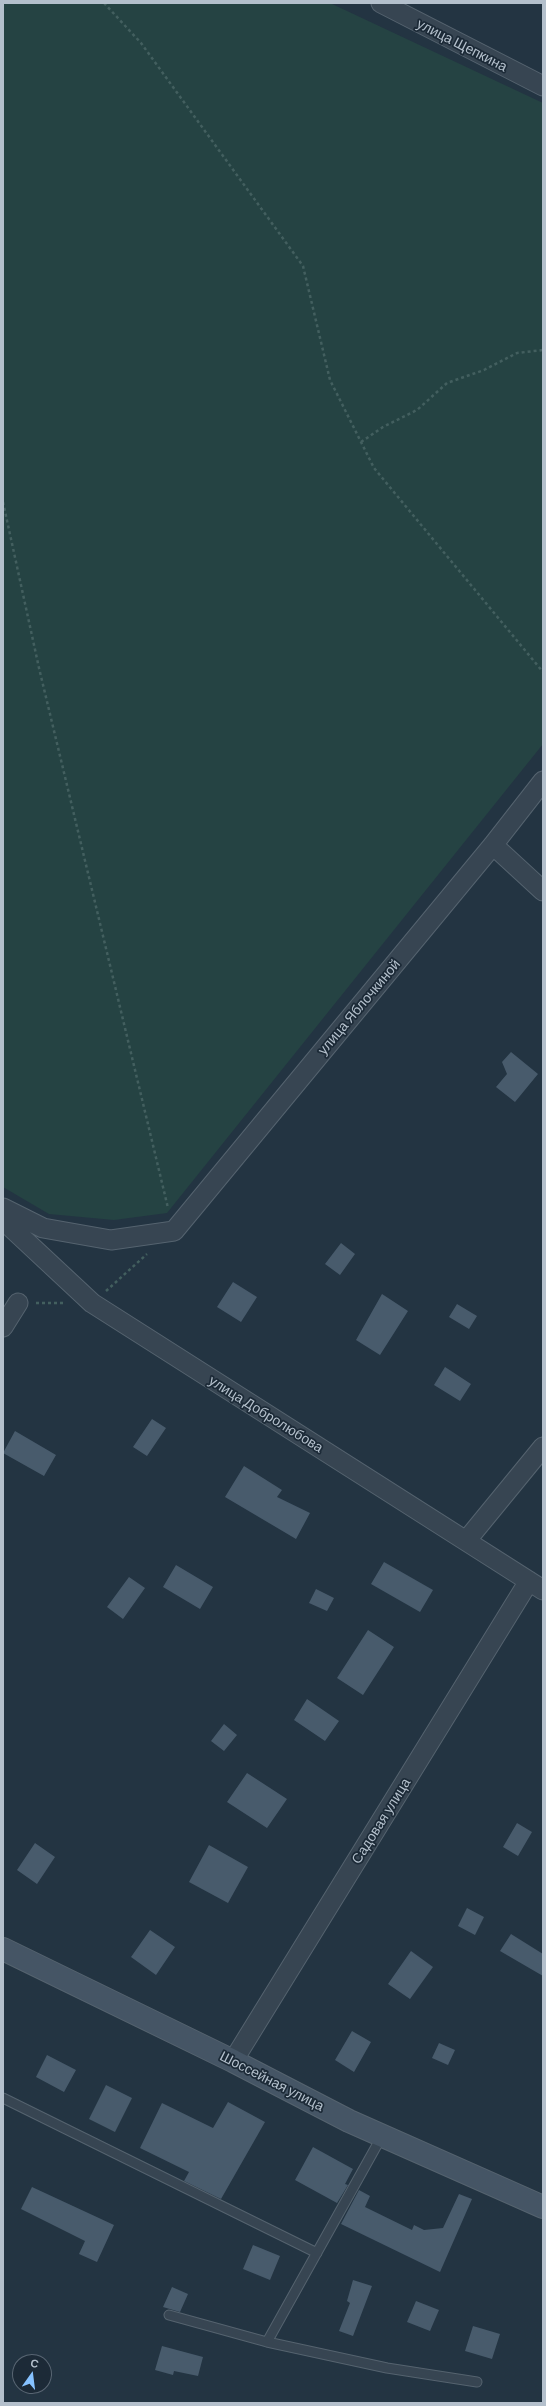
<!DOCTYPE html>
<meta charset="utf-8">
<style>
body{margin:0}
#map{position:relative;width:546px;height:2406px;overflow:hidden;background:#233442;font-family:Barlow,sans-serif}
canvas{display:block}
.frame{position:absolute;inset:0;border:4px solid #b4c0cc;pointer-events:none}
.north{position:absolute;left:12px;top:2354px;width:40px;height:40px;box-sizing:border-box;background:#1c2a37;border:1px solid #596673;border-radius:50%;rotate:14deg;font-size:11px;font-weight:700;line-height:16px;text-align:center;color:#b4c0cc}
.north::after{content:'';display:block;margin:auto;width:14px;height:18px;background:#86c2ff;clip-path:polygon(50% 0,100% 100%,50% 72%,0 100%)}
</style>
<div id="map">
<canvas width="546" height="2406"></canvas>
<div class="frame"></div>
<div class="north">С</div>
</div>
<script>
const ctx = document.querySelector('canvas').getContext('2d');
ctx.lineJoin = 'round';
function paint(path, color) { ctx.fillStyle = color; ctx.fill(path, 'evenodd'); }
const shape = rows => new Path2D(rows.map(r => 'M' + r).join(''));
function trace(path, color, width, dash) { ctx.strokeStyle = color; ctx.lineWidth = width; ctx.lineCap = dash ? 'butt' : 'round'; ctx.setLineDash(dash || []); ctx.stroke(path); }
function drawText(font, color, halo, rows, align = 'center') {
  ctx.font = font + ' Barlow,sans-serif'; ctx.lineWidth = 3.5; ctx.setLineDash([]); ctx.textBaseline = 'middle'; ctx.strokeStyle = halo; ctx.fillStyle = color; for (const [text, x, y, turn = 0] of rows) {
    ctx.save(); ctx.translate(x, y); ctx.rotate((+turn || 0) * Math.PI / 180); ctx.textAlign = isNaN(turn) ? turn : align; if (halo) ctx.strokeText(text, 0, 0); ctx.fillText(text, 0, 0); ctx.restore();
  }
}
paint(shape([
 [3,3,330,3,543,103,543,744,167,1213,114,1220,49,1214,3,1187]
]), '#254343');
paint(shape([
 [511,1052,538,1074,515,1102,496,1087,507,1074,502,1062],
 [341,1243,355,1254,340,1275,325,1264],
 [233,1282,257,1297,241,1322,217,1307],
 [382,1294,408,1311,380,1355,356,1340],
 [457,1304,477,1316,469,1329,449,1317],
 [445,1367,471,1384,460,1401,434,1385],
 [152,1419,166,1428,147,1456,133,1447],
 [15,1431,56,1455,44,1476,3,1453],
 [244,1466,282,1490,277,1497,310,1513,296,1539,225,1497],
 [384,1562,433,1590,420,1612,371,1584],
 [176,1565,213,1587,200,1609,163,1587],
 [129,1577,145,1588,123,1619,107,1607],
 [316,1589,334,1598,327,1611,309,1603],
 [368,1630,394,1647,363,1695,337,1678],
 [307,1699,339,1721,325,1741,294,1720],
 [224,1724,237,1735,224,1751,211,1741],
 [247,1773,287,1799,267,1828,227,1802],
 [517,1823,532,1832,518,1856,503,1847],
 [35,1843,55,1857,37,1884,17,1870],
 [209,1845,248,1867,228,1903,189,1882],
 [467,1908,484,1917,475,1935,458,1926],
 [150,1930,175,1947,156,1975,131,1957],
 [511,1934,543,1954,543,1976,500,1951],
 [411,1951,433,1967,410,1999,388,1984],
 [352,2031,371,2042,354,2072,335,2060],
 [439,2043,455,2050,448,2065,432,2058],
 [47,2055,76,2070,64,2092,36,2077],
 [106,2085,132,2098,115,2132,89,2119],
 [228,2102,265,2122,221,2199,184,2181,189,2172,140,2148,162,2103,213,2128],
 [313,2147,353,2169,345,2184,348,2185,337,2203,295,2180],
 [32,2187,114,2225,97,2262,79,2254,85,2241,21,2209],
 [359,2190,370,2196,365,2207,412,2230,414,2225,424,2230,443,2228,459,2194,472,2199,440,2272,341,2224],
 [253,2245,280,2256,270,2280,243,2269],
 [353,2280,372,2286,353,2336,339,2331,350,2303,347,2301],
 [172,2287,188,2294,180,2312,163,2307],
 [416,2301,439,2310,430,2331,407,2322],
 [473,2326,500,2334,492,2359,465,2351],
 [162,2346,203,2357,198,2376,174,2371,173,2375,155,2370]
]), '#485b6c');
const lane = shape([
 [3,2098,317,2253],
 [169,2315,267,2342,387,2368,477,2382],
 [267,2342,382,2136]
]);
const street = shape([
 [381,3,543,86],
 [493,845,543,891],
 [3,1208,43,1228,111,1240,174,1231,493,845,543,781],
 [3,1220,92,1303,543,1590],
 [3,1327,18,1303],
 [466,1541,543,1447],
 [233,2061,529,1581]
]);
const secondary = shape([
 [3,1949,233,2061,349,2121,543,2207]
]);
trace(lane, '#55636f', 11);
trace(street, '#55636f', 21);
trace(secondary, '#55636f', 24);
trace(shape([
 [104,3,141,43,303,266,330,380,374,468,543,672],
 [361,442,383,427,417,410,447,383,484,370,517,353,543,350],
 [3,502,39,668,168,1208],
 [106,1291,147,1254],
 [36,1303,63,1303]
]), '#435f5f', 2.5, [3, 3]);
trace(lane, '#374552', 9);
trace(street, '#374552', 19);
trace(secondary, '#455565', 22);
drawText('14px', '#b4c0cc', '#1c2a37', [
 ["улица Щепкина",462,45,27],
 ["улица Яблочкиной",359,1007,-50],
 ["улица Добролюбова",266,1414,32],
 ["Садовая улица",381,1821,-58],
 ["Шоссейная улица",272,2081,27]
]);
</script>
